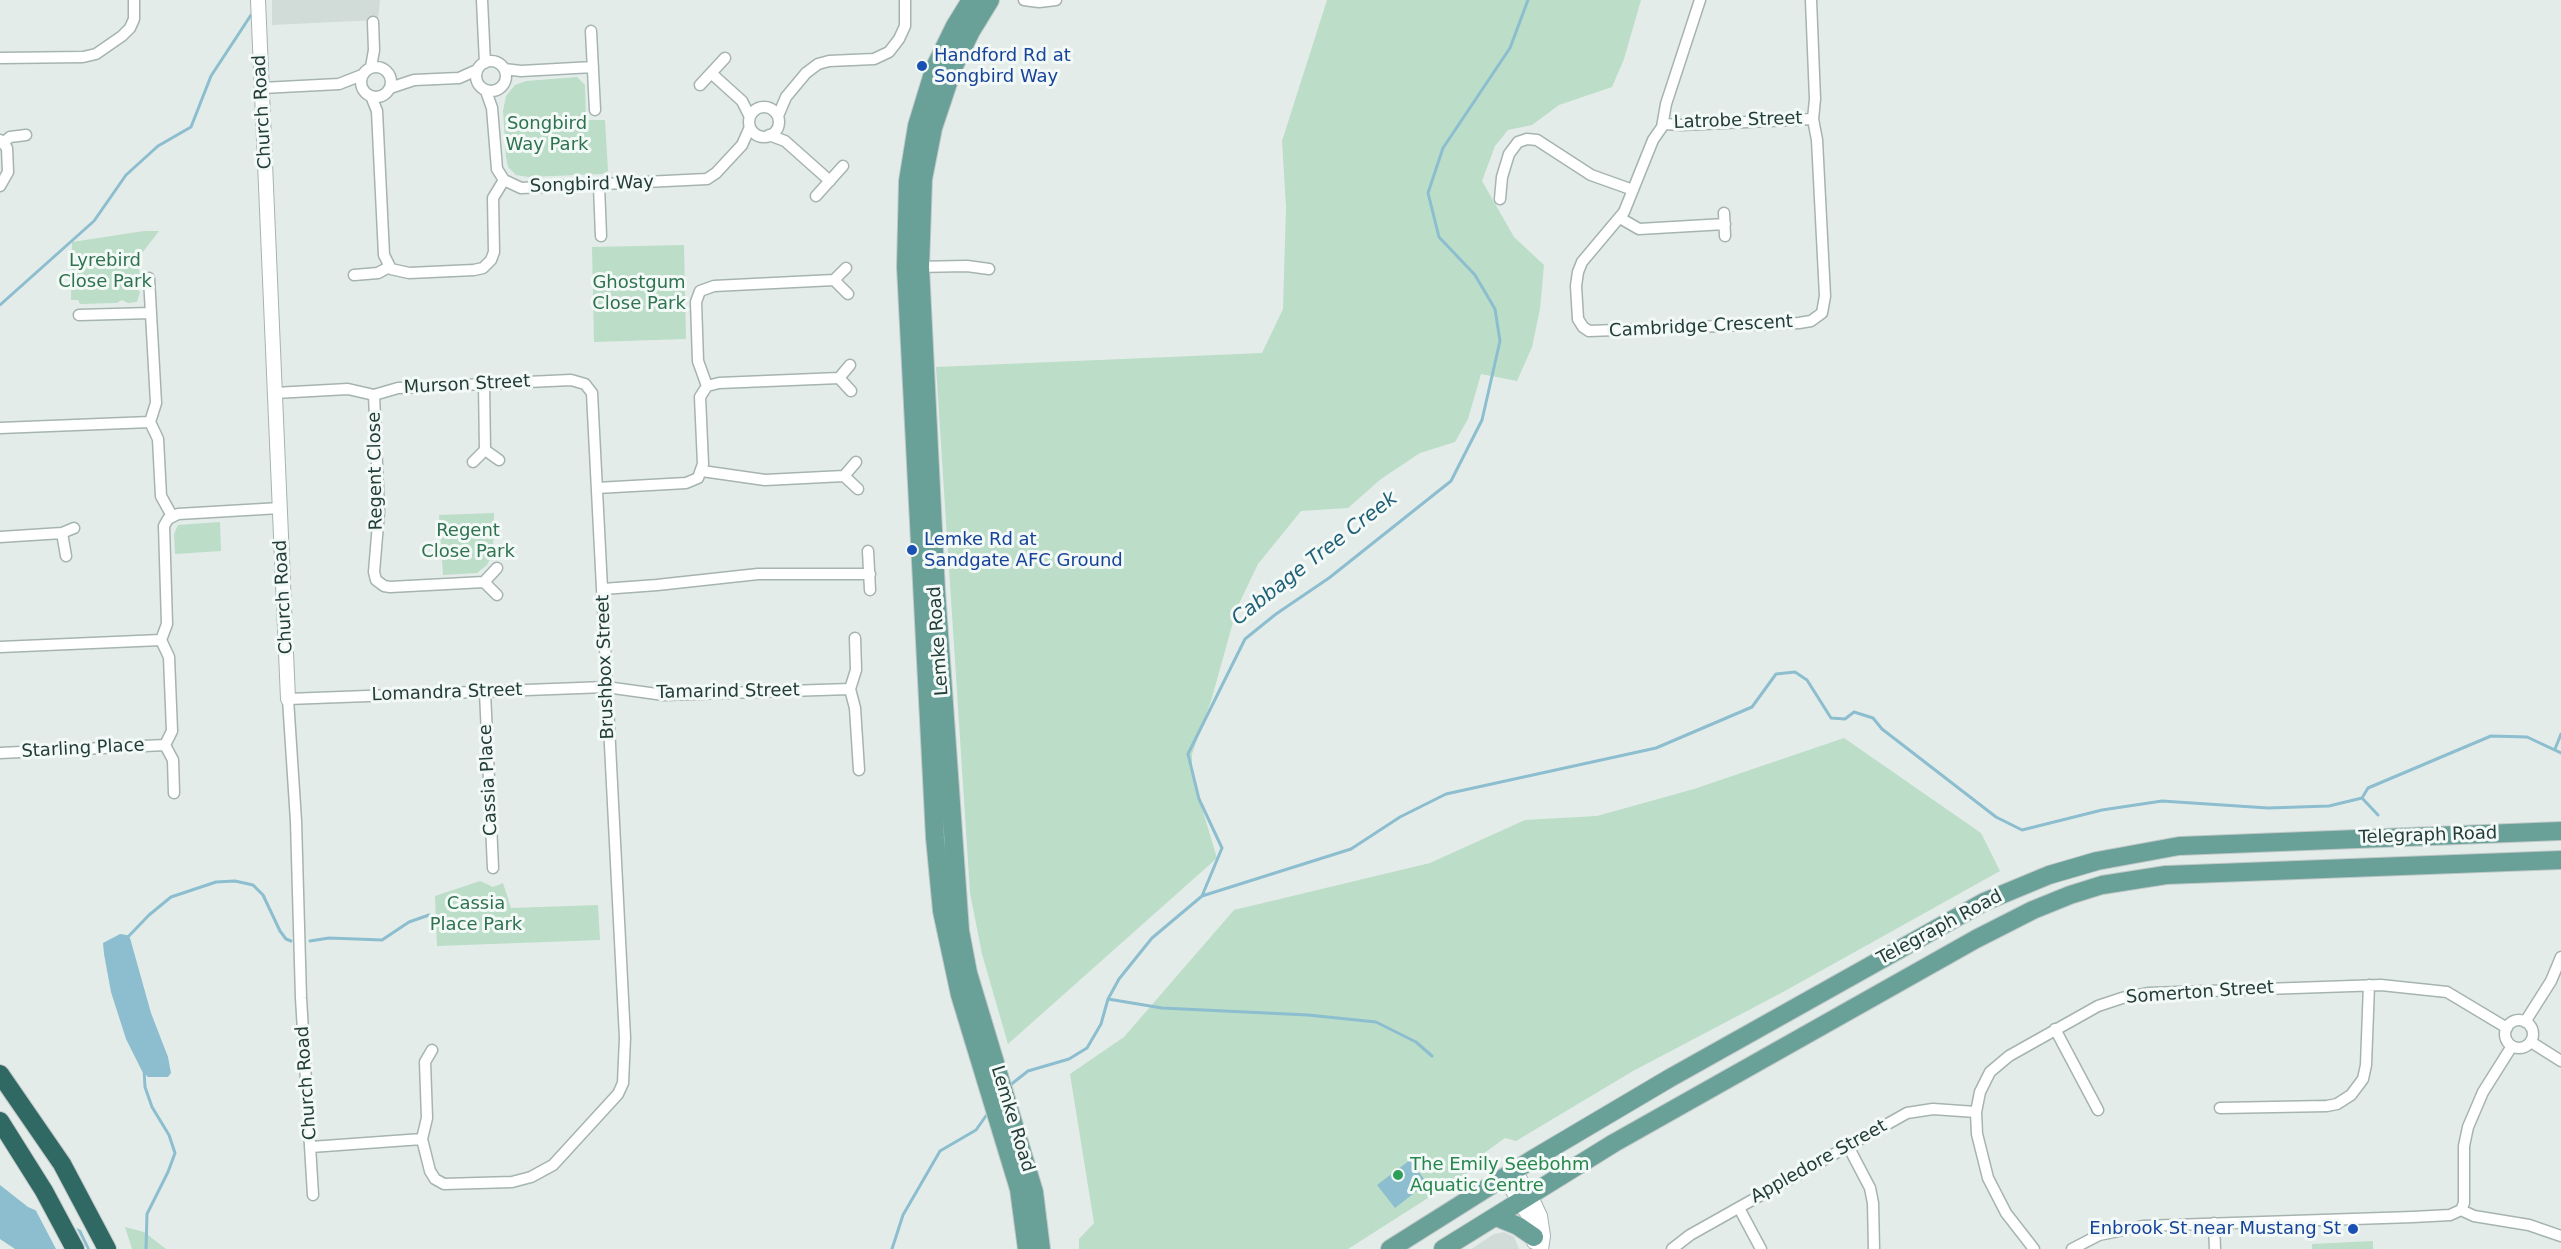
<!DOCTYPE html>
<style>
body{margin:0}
canvas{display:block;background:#e3ece9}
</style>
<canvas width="2561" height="1249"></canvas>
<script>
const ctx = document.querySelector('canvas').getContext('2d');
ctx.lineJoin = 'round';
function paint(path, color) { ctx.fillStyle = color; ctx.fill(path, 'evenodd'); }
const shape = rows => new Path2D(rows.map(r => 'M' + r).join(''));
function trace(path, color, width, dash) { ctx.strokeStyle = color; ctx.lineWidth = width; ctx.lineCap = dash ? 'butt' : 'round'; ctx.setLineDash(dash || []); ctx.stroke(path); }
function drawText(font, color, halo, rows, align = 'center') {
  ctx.font = font + ' "DejaVu Sans",sans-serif'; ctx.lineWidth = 6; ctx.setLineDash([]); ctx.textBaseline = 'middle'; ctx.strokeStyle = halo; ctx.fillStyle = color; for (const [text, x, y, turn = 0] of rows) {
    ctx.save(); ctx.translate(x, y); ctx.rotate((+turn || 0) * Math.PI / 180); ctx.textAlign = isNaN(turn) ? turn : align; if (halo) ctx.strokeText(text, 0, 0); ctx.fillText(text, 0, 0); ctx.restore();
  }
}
paint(shape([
 [380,0,378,20,272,25,272,0],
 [1504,1232,1514,1237,1519,1249,1471,1249,1494,1234]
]), '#d1dcd8');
paint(shape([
 [1327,0,1641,0,1624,59,1612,87,1559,105,1532,125,1508,130,1495,146,1482,181,1514,237,1544,265,1540,309,1532,347,1517,381,1481,374,1468,419,1455,442,1420,453,1381,479,1348,508,1301,511,1258,564,1237,608,1211,701,1192,754,1192,775,1217,858,1008,1044,982,954,970,893,936,367,1262,353,1283,309,1286,207,1282,141],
 [577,77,585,85,586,120,605,120,608,171,603,174,528,177,516,175,508,167,506,157,503,111,506,96,515,85,526,81],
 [144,231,159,231,139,257,140,283,135,286,140,292,137,302,128,303,122,300,117,303,80,304,78,300,71,300,72,242],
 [684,245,686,339,594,342,592,247],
 [494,513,493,553,487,565,477,573,443,575,439,515],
 [220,522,221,551,175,554,174,534,178,525],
 [1844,738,1981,833,2000,871,1783,992,1633,1071,1516,1141,1505,1138,1469,1164,1472,1170,1348,1249,1079,1249,1079,1239,1094,1223,1070,1074,1124,1037,1234,910,1430,863,1525,820,1597,816,1694,789],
 [480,881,493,887,503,883,511,908,598,905,600,940,437,946,435,896],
 [125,1227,144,1232,166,1249,132,1249],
 [2373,1241,2373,1249,2312,1249,2312,1244]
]), '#bcddc8');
paint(shape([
 [120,934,127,935,130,938,151,1013,168,1057,171,1073,168,1077,148,1077,142,1071,126,1039,111,992,104,954,103,943],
 [1410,1160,1427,1183,1395,1208,1377,1185],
 [0,1185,28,1207,97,1237,117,1249,15,1249,0,1239]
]), '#8cbecf');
paint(shape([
 [34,1207,75,1225,87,1249,56,1249],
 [79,1226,99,1235,120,1249,90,1249]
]), '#e3ece9');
trace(shape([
 [0,305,94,221,126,175,158,146,191,127,211,76,251,15],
 [2555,749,2561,734],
 [2362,798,2378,815],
 [1202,896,1351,849,1400,817,1446,794,1656,748,1752,707,1776,674,1795,672,1807,680,1831,718,1845,719,1854,712,1873,718,1882,729,1996,817,2022,830,2102,810,2162,801,2268,808,2329,806,2362,798,2368,788,2491,736,2527,737,2561,753],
 [126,939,149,915,171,897,216,882,235,881,253,885,263,895,280,931,286,939,291,941],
 [310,941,329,938,382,940,409,922,429,915,456,924],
 [1108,999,1162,1008,1308,1015,1376,1022,1416,1042,1432,1056],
 [144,1069,145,1087,152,1107,169,1135,175,1153,168,1172,147,1214,146,1249],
 [1009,1086,1028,1071,1069,1059,1087,1048,1101,1024,1108,999,1119,979,1152,938,1202,896,1222,848,1199,799,1188,754,1245,639,1276,614,1329,578,1451,481,1482,420,1500,341,1495,309,1475,275,1439,237,1428,193,1443,148,1510,48,1528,0],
 [892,1249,903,1215,940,1151,976,1130,988,1113]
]), '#8cbecf', 3);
const minor = shape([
 [482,0,485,63],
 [1024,0,1039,2,1056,0],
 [1700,0,1666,104,1662,127,1653,140,1624,212,1582,262,1578,272,1576,286,1578,319,1583,327,1589,331,1799,323,1811,321,1822,313,1825,296,1817,140,1813,119,1815,99,1811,0],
 [591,31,595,110],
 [0,58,83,57,96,54,122,36,130,28,134,19,134,0],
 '476 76a15 15 0 1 1 30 0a15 15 0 1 1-30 0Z',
 '361 82a15 15 0 1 1 30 0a15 15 0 1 1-30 0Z',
 [371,67,374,50,373,22],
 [504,69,521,71,593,67],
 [711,73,742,101,750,117],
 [700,85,725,58],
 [262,88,339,84,362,75],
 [390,88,414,80,459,78,477,70],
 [486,91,492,108,497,169,504,180,521,188,707,179,716,173,742,145,750,127],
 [371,96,377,111,384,255,391,269,409,273,474,270,483,268,491,260,494,252,493,198,504,180],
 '749 122a15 15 0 1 1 30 0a15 15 0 1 1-30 0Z',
 [778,116,786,97,806,73,818,64,829,61,874,59,889,52,899,39,905,26,905,0],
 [1664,124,1682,125,1813,119],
 [769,135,785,141,830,181],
 [0,140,7,148,8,172,0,186],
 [4,142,10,137,26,135],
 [599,186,601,236],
 [816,196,843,166],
 [1500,199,1502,177,1509,154,1518,142,1527,139,1537,140,1591,175,1633,190],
 [1724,213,1725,236],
 [1620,218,1639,229,1725,224],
 [915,267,967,266,989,269],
 [846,268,834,280,848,294],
 [354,275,378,273,389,267],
 [149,278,156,403,150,422],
 [79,315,150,313],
 [850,365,839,378,851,391],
 [484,383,485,450],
 [707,386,698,361,696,302,700,291,714,286,834,280],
 [275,393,348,389,374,395,398,388,571,380,585,384,592,393,625,1038,623,1083,618,1094,553,1165,531,1177,512,1182,444,1184,435,1179,430,1171,422,1139,311,1147],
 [374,395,379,512,374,572,376,580,384,586,390,587,484,582],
 [0,428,150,422,158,439,161,496,172,516],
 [473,462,485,450,499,460],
 [856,462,844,476,858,489],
 [702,471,765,480,844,476],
 [597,488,686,483,698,478,703,464,700,397,707,386,719,383,839,378],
 [0,537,62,533],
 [868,551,870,590],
 [66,556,62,533,74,528],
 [497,568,484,582,497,595],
 [603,589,657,585,758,574,870,574],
 [0,647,161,640],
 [850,689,855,708,859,770],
 [485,692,493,868],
 [0,753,165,745],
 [174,793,173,760,165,745,172,731,169,657,161,640,167,624,164,526,168,519,178,514,280,508],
 '2505 1034a14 14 0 1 1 28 0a14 14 0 1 1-28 0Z',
 [2525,1022,2551,981,2561,957],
 [2055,1029,2098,1110],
 [2531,1042,2561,1061],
 [2220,1108,2327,1106,2337,1104,2351,1095,2363,1079,2366,1065,2369,985],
 [422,1139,427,1118,425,1062,432,1050],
 [1848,1146,1870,1188,1873,1203,1874,1249],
 [313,1195,301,998,296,821,288,699,606,687,664,695,850,689,856,670,855,638],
 [1739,1208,1761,1249],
 [2461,1210,2464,1203,2464,1146,2468,1127,2483,1092,2512,1046],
 [2461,1210,2474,1216,2529,1225,2561,1236],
 [2214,1223,2215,1249],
 [1672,1249,1690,1235,1907,1113,1933,1109,1976,1112],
 [2034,1249,2006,1213,1988,1178,1977,1134,1976,1112,1980,1092,1990,1072,2009,1056,2098,1006,2122,998,2149,993,2381,985,2447,992,2507,1028],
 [2072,1249,2099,1235,2143,1226,2413,1217,2450,1215,2461,1210]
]);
const tertiary = shape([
 [258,0,288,699],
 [1514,1170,1530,1195,1540,1216,1543,1236,1541,1249],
 [1504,1177,1529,1216,1534,1242]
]);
const primary = shape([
 [971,0,955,26,935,67,917,126,908,181,906,267,935,838,942,911,960,995,1019,1189,1027,1249],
 [990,0,971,31,953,68,933,128,923,179,920,267,936,591,960,931,968,973,1034,1192,1041,1249],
 [1496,1217,1518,1226,1534,1237],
 [1390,1249,1533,1159,1670,1078,1959,916,1984,902,2049,875,2097,861,2179,846,2561,831],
 [1443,1249,1614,1143,1976,939,2033,910,2070,895,2102,885,2166,875,2561,860]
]);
const motorway = shape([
 [0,1074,62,1164,107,1249],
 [0,1121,44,1191,75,1249]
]);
trace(minor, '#a6b4b1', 13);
trace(tertiary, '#a6b4b1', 16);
trace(primary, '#c1c9c8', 20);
trace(motorway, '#c1c9c8', 20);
trace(minor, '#fff', 10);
trace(tertiary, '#fff', 14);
trace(primary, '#69a098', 18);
trace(motorway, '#306863', 18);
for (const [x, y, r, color] of [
 [922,66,6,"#1a4fb4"],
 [912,550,6,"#1a4fb4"],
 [1398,1175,6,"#2e9e5b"],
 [2353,1229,6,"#1a4fb4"]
]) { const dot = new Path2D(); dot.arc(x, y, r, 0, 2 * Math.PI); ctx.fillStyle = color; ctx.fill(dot); trace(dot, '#f3f9f6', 2); }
drawText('18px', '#164399', '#f3f9f6', [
 ["Handford Rd at",934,56],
 ["Songbird Way",934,77],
 ["Lemke Rd at",924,540],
 ["Sandgate AFC Ground",924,561],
 ["Enbrook St near Mustang St",2341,1229,"right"]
], 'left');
drawText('18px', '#233d39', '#f3f9f6', [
 ["Church Road",263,112,-93],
 ["Latrobe Street",1738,121,-2],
 ["Songbird Way",592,185,-2],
 ["Cambridge Crescent",1701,327,-3],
 ["Murson Street",467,385,-3],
 ["Regent Close",376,471,-91],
 ["Church Road",284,597,-93],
 ["Lemke Road",939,641,-94],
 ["Brushbox Street",606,667,-92],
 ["Tamarind Street",728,692,-1],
 ["Lomandra Street",447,693,-2],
 ["Starling Place",83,749,-3],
 ["Cassia Place",489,780,-93],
 ["Telegraph Road",2428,836,-2],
 ["Telegraph Road",1940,928,-28],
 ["Somerton Street",2200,993,-4],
 ["Church Road",307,1083,-94],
 ["Lemke Road",1012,1119,73],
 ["Appledore Street",1819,1162,-29]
]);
drawText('18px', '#2e7250', '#f3f9f6', [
 ["Songbird",547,124],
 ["Way Park",547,145],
 ["Lyrebird",105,261],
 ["Close Park",105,282],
 ["Ghostgum",639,283],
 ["Close Park",639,304],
 ["Regent",468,531],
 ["Close Park",468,552],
 ["Cassia",476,904],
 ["Place Park",476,925]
]);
drawText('18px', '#27864d', '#f3f9f6', [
 ["The Emily Seebohm",1410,1165],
 ["Aquatic Centre",1410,1186]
], 'left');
drawText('italic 20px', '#1f5f77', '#f3f9f6', [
 ["Cabbage Tree Creek",1315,559,-38]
]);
</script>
